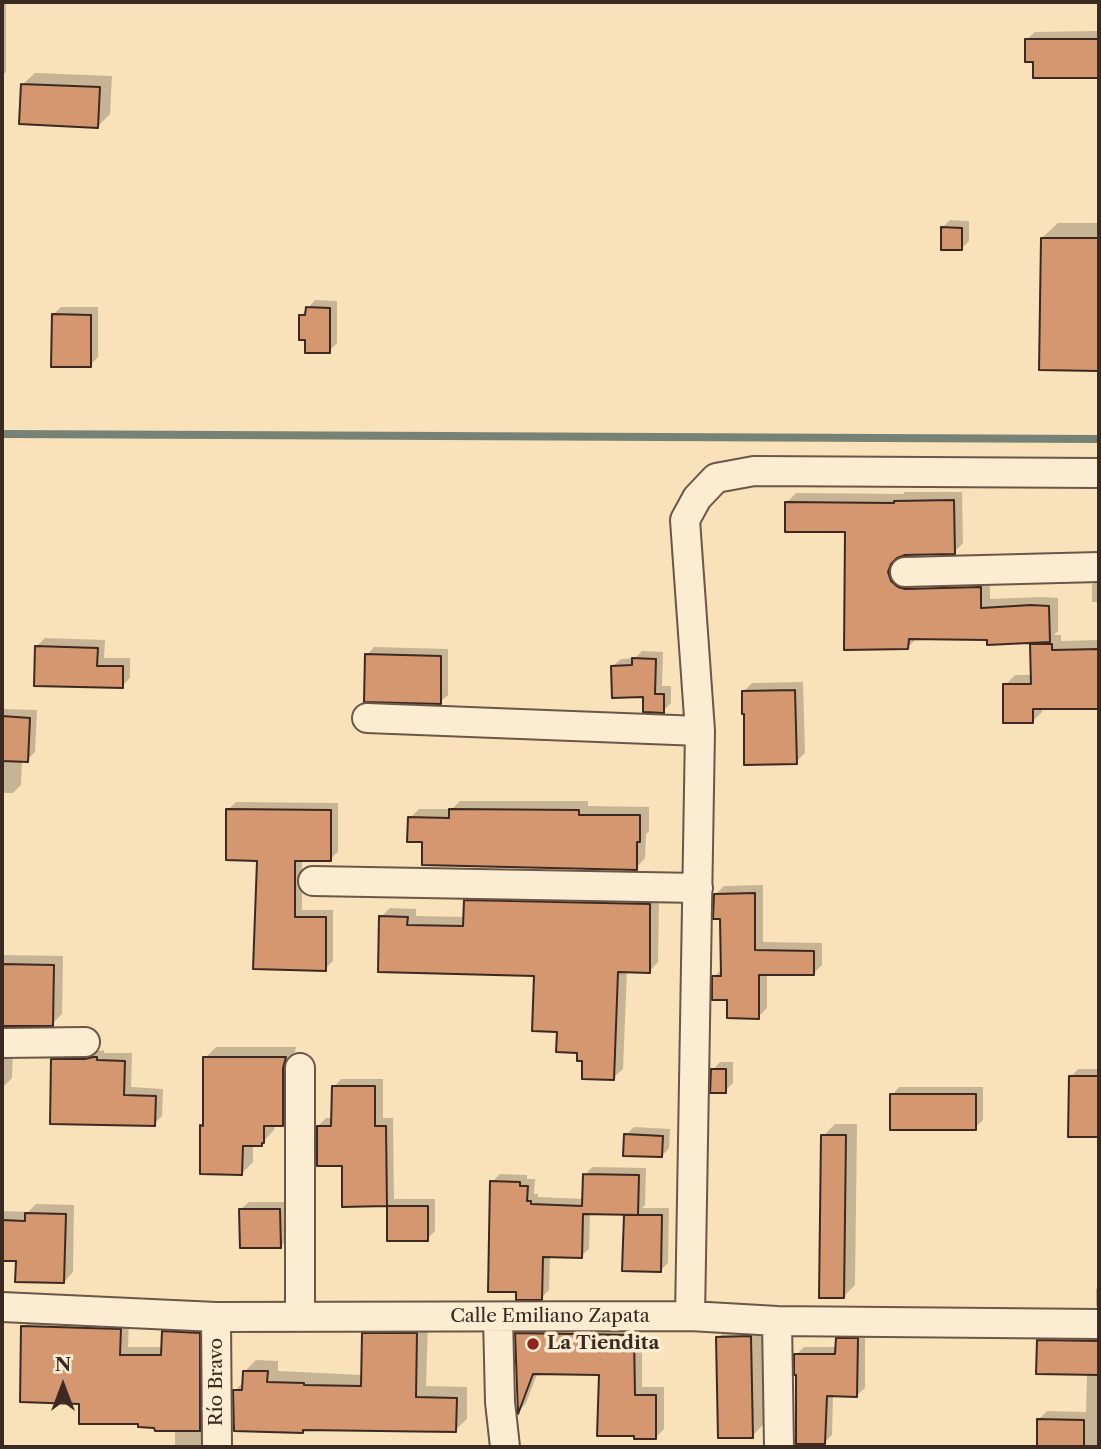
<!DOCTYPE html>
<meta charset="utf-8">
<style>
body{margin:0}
#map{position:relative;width:1101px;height:1449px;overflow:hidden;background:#f9e1ba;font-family:"Libre Caslon Text",serif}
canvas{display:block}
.frame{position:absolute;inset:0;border:4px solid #3b2922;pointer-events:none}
.north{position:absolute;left:28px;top:1351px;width:70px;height:70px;-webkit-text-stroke:5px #fbecd2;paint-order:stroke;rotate:0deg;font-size:19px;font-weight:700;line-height:28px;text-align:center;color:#3b2922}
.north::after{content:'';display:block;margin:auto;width:24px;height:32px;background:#3b2922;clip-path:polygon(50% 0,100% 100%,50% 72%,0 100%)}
</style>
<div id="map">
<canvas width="1101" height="1449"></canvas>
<div class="frame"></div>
<div class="north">N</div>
</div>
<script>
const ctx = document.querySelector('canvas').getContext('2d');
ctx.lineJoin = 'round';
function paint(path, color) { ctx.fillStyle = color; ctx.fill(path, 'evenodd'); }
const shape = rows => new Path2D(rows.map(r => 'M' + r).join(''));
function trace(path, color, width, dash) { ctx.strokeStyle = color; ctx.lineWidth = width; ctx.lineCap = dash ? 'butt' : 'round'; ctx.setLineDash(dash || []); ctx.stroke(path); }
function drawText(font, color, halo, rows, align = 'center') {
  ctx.font = font + ' "Libre Caslon Text",serif'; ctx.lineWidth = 7; ctx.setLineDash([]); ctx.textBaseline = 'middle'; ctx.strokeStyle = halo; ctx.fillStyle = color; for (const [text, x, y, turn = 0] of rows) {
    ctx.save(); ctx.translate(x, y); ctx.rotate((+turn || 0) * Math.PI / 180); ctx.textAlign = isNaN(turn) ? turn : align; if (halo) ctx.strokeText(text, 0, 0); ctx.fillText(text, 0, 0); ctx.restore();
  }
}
paint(shape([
 [2,2,6,2,6,72,2,76],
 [1099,31,1099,76,1034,76,1034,61,1027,39,1035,32],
 [35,73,112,76,110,114,98,126,23,84],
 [950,220,969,221,969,241,961,249,942,228],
 [1058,223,1099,223,1099,369,1041,369,1042,238],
 [315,300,337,301,337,343,329,351,307,338,301,316],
 [61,307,98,307,98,357,90,365,53,315],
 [905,492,962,492,963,543,954,552,899,555,897,561,990,578,990,599,1041,597,1058,598,1058,631,1054,635,1061,635,1061,641,1099,640,1099,708,1042,707,1042,712,1033,721,1005,685,1015,675,1032,675,1032,645,1036,641,917,638,908,647,847,530,787,502,796,493,903,494],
 [1099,578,1099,602,1092,602,1092,585],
 [45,638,105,640,104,658,130,658,130,678,122,686,37,646],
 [374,647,448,649,448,695,440,702,367,655],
 [642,651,663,652,662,686,671,686,671,703,663,711,613,666,621,659,635,658],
 [803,682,805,753,796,762,743,692,752,683],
 [2,709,37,710,35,752,27,760,22,760,21,785,13,793,2,793],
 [460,801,588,801,588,806,649,807,649,831,646,834,645,858,636,868,423,840,410,818,419,809,452,809],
 [236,802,338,803,338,852,330,859,302,859,302,910,333,910,333,961,325,969,228,810],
 [763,885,763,942,822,943,822,965,814,973,767,973,767,1008,758,1017,729,999,714,977,722,969,721,917,716,894,724,886],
 [475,892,659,895,658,962,649,972,627,971,623,1069,613,1078,584,1059,579,1051,559,1030,535,974,381,917,390,908,416,909,416,916,465,917,465,901],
 [2,955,63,956,62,1014,52,1024,2,1025],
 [2,1046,13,1050,12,1078,2,1088],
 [216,1047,296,1047,294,1056,294,1113,283,1124,274,1124,274,1130,261,1144,253,1144,253,1162,242,1173,202,1126,205,1122,205,1058],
 [104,1050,104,1053,132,1053,131,1087,163,1089,162,1116,154,1124,53,1060,61,1052,94,1052],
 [720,1062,733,1062,733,1083,725,1091,713,1070],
 [1078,1069,1099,1069,1099,1207,1097,1207,1098,1135,1071,1077],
 [341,1079,383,1079,383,1118,393,1118,394,1199,435,1199,435,1231,427,1239,389,1239,389,1205,344,1205,344,1164,318,1126,326,1118,333,1118,334,1087],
 [899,1087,983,1087,983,1120,975,1128,892,1095],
 [835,1124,857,1124,855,1285,843,1297,823,1136],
 [634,1127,670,1129,669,1148,662,1156,626,1135],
 [592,1167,646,1168,645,1205,642,1208,669,1208,668,1263,660,1271,625,1215,628,1213,590,1212,589,1249,581,1256,550,1255,549,1290,541,1298,492,1182,500,1174,527,1175,527,1179,535,1179,534,1194,538,1194,538,1197,584,1199,585,1175],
 [249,1202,287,1202,288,1239,280,1247,241,1209],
 [36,1204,74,1205,73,1272,64,1282,18,1260,2,1259,2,1211,28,1212],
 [1099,1286,1099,1307,1096,1306,1096,1289],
 [32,1318,129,1321,128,1347,163,1347,163,1332,172,1323,208,1325,207,1447,175,1447,175,1431,156,1429,155,1426,140,1423,81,1402,23,1327],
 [375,1323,428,1323,426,1386,467,1387,467,1419,455,1430,305,1428,302,1431,235,1391,244,1381,245,1371,256,1360,278,1361,278,1371,363,1375,363,1334],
 [526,1325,642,1327,642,1387,664,1387,664,1429,656,1437,600,1374,538,1372,526,1403,520,1410,517,1334],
 [762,1325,764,1424,752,1436,718,1338,730,1326],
 [845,1331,865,1331,865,1388,857,1395,833,1395,832,1435,824,1443,796,1355,804,1347,837,1347,837,1339],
 [1047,1332,1099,1333,1099,1447,1039,1447,1039,1419,1047,1411,1086,1412,1087,1373,1039,1341]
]), '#0003');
trace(shape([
 [2,434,1099,439]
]), '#768275', 8);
const building = shape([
 [1025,39,1099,39,1099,78,1033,78,1033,62,1025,62,1025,39],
 [21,84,100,87,98,128,19,124,21,84],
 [941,227,962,228,962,250,941,250,941,227],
 [1041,238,1099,238,1099,371,1039,370,1041,238],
 [306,307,330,308,330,353,305,353,305,340,299,340,299,315,305,315,306,307],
 [52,314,91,315,91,367,51,367,52,314],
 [954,500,955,554,905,555,897,558,891,564,888,572,891,581,898,587,905,589,981,587,981,608,1031,605,1049,606,1050,642,987,645,987,640,909,639,908,649,844,650,845,532,785,532,785,502,894,503,894,501,954,500],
 [1030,644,1052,644,1052,650,1099,649,1099,709,1033,709,1033,723,1003,723,1003,684,1031,684,1030,644],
 [35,646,98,648,97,666,123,666,123,688,34,686,35,646],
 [365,654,441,656,441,704,364,702,365,654],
 [632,658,656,659,655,694,664,694,664,713,643,712,643,697,612,698,611,666,632,665,632,658],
 [795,690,797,764,744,765,744,714,742,714,742,691,795,690],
 [2,716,30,718,28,762,2,761,2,716],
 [226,809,331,810,331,861,295,861,295,917,326,917,326,971,253,969,257,861,226,860,226,809],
 [449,809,579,810,579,815,640,815,640,842,637,842,637,870,422,865,422,842,407,842,408,817,449,818,449,809],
 [755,893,755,950,814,951,814,975,759,975,759,1019,727,1018,727,1000,712,1000,712,976,721,976,720,919,713,919,714,894,755,893],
 [464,900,650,904,650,973,618,972,614,1080,582,1079,582,1061,577,1061,577,1053,556,1052,557,1032,532,1031,534,976,378,972,379,916,408,917,407,925,463,926,464,900],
 [2,964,54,965,53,1026,2,1026,2,964],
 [93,1057,97,1057,97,1060,125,1061,124,1095,156,1096,155,1126,50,1124,51,1059,85,1059,93,1057],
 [203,1057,286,1057,283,1068,283,1126,264,1126,264,1143,262,1143,262,1146,243,1146,242,1175,200,1174,200,1125,203,1126,203,1057],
 [711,1069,726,1069,726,1093,710,1093,711,1069],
 [1069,1076,1099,1076,1099,1137,1068,1137,1069,1076],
 [332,1086,375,1086,375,1126,386,1126,387,1206,342,1207,342,1166,317,1166,317,1126,331,1126,332,1086],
 [890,1094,976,1094,976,1130,890,1130,890,1094],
 [624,1134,663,1136,662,1157,623,1156,624,1134],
 [821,1135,846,1135,844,1298,819,1298,821,1135],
 [583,1174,639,1175,638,1215,583,1214,582,1258,543,1257,542,1300,516,1300,516,1292,488,1292,490,1181,520,1182,520,1186,528,1186,527,1201,531,1201,531,1204,582,1206,583,1174],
 [387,1206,428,1206,428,1241,387,1241,387,1206],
 [239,1209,280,1209,281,1248,240,1248,239,1209],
 [25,1213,66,1214,64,1283,15,1282,16,1261,2,1261,2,1220,25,1221,25,1213],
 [624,1215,662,1215,661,1272,622,1271,624,1215],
 [21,1326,121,1329,120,1355,161,1355,162,1331,200,1333,200,1431,155,1431,154,1428,138,1427,138,1424,79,1424,79,1404,20,1402,21,1326],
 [362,1333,417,1333,416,1397,457,1398,456,1432,303,1430,303,1433,234,1431,233,1390,242,1390,243,1371,268,1371,267,1382,304,1383,304,1385,361,1386,362,1333],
 [515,1333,634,1335,635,1395,656,1395,656,1439,634,1439,634,1436,597,1436,599,1375,533,1374,518,1414,515,1333],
 [751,1336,753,1438,718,1438,716,1337,751,1336],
 [836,1338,858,1338,857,1397,827,1396,825,1444,796,1444,796,1375,794,1375,794,1354,835,1354,836,1338],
 [1037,1340,1099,1341,1099,1375,1036,1374,1037,1340],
 [1037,1419,1084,1420,1084,1447,1037,1447,1037,1419]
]);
paint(building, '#d49770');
trace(building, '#3b2922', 2);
const minor = shape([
 [905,572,1099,567],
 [367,718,700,731],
 [313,881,698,888],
 [2,1043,85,1042],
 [300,1068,300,1316],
 [2,1307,216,1317,690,1316,777,1321,1099,1324],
 [690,1316,700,731,685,520,697,498,716,478,754,471,1099,473],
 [216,1317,217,1447],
 [498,1317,500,1402,505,1447],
 [777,1321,779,1447]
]);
trace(minor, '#6a5748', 32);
trace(minor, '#fbecd2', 28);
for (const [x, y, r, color] of [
 [533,1344,7,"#8f2418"]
]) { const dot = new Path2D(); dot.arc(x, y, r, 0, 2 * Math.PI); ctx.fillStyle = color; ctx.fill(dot); trace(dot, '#fbecd2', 2.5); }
drawText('19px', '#3b2922', '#fbecd2', [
 ["Calle Emiliano Zapata",550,1317],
 ["Río Bravo",217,1382,-90]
]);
drawText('bold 19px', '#3b2922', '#fbecd2', [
 ["La Tiendita",547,1344]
], 'left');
</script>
